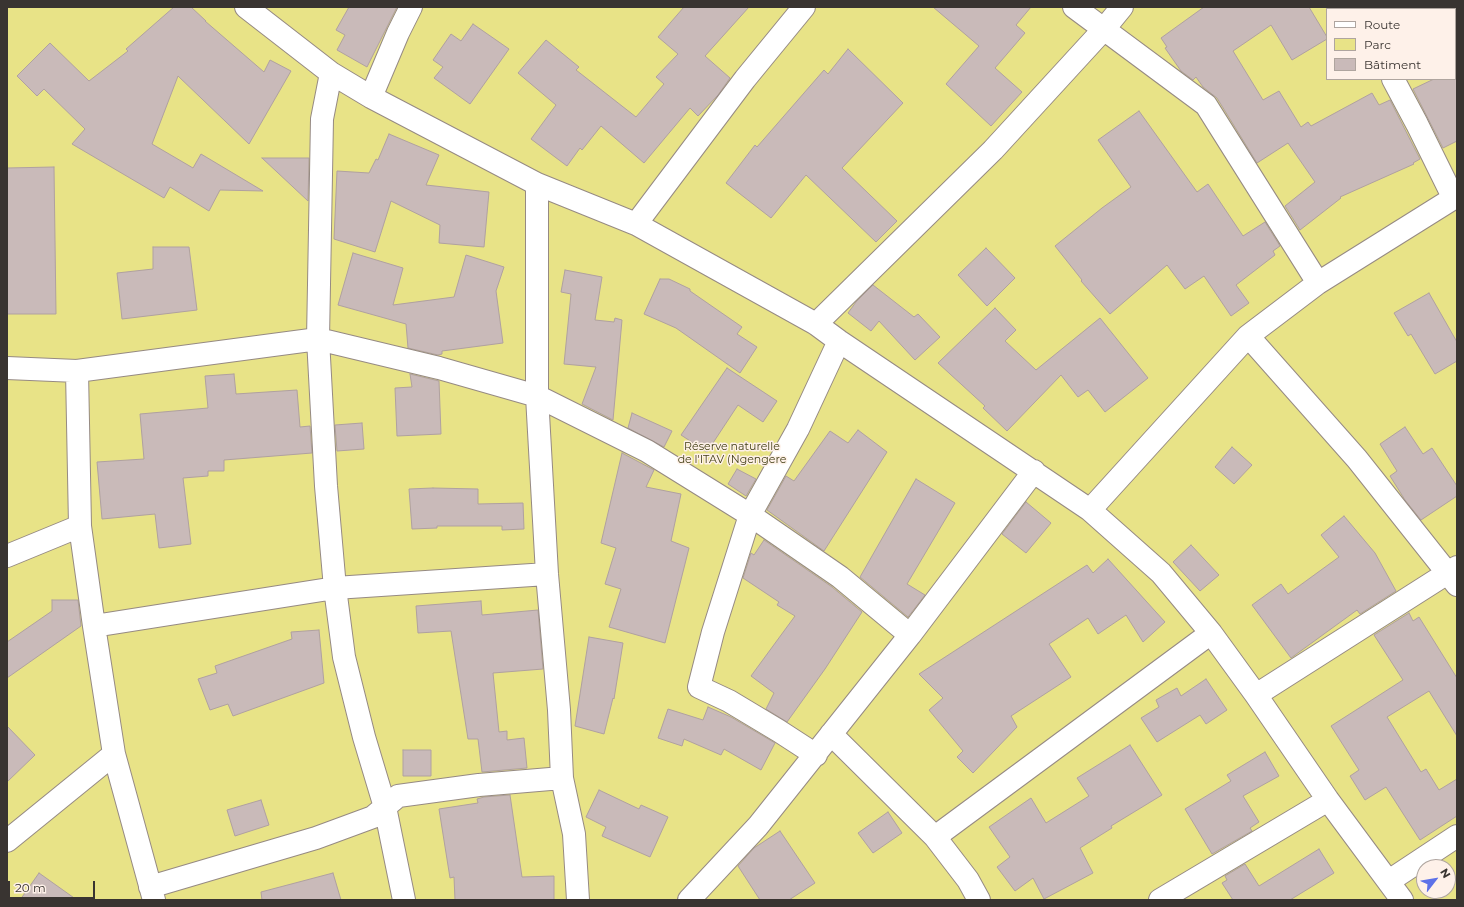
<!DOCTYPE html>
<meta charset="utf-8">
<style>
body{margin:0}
#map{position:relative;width:1464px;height:907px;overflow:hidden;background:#fef1e9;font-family:Montserrat,sans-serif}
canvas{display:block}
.frame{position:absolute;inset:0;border:8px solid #393431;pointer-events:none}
.legend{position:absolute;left:1326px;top:8px;width:130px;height:72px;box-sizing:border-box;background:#fef1e9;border:1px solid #afa59f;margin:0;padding:5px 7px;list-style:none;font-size:12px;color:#393431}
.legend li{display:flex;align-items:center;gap:8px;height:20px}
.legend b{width:20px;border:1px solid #afa59f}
.north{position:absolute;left:1416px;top:859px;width:40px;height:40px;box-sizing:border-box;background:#fef1e9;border:1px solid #afa59f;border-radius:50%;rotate:59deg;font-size:11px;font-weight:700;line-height:16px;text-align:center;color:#393431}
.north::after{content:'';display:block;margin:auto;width:14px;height:18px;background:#5d71e8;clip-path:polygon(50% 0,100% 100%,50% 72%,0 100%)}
.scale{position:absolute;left:8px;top:881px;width:87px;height:18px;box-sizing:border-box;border:2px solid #393431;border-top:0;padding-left:5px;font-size:12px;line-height:14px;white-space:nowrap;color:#393431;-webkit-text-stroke:3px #fef1e9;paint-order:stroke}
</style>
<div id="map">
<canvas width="1464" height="907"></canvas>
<div class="frame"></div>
<ul class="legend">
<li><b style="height:5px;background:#fff"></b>Route</li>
<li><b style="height:11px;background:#e8e387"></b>Parc</li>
<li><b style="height:11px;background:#c9bab9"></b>Bâtiment</li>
</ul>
<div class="north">N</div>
<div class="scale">20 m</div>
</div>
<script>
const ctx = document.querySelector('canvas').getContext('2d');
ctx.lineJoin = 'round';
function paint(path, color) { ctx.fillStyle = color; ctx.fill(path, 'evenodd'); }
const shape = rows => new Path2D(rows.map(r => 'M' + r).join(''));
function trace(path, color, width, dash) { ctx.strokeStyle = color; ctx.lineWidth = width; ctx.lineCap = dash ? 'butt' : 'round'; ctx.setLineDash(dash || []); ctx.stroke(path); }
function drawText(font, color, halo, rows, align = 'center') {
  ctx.font = font + ' Montserrat,sans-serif'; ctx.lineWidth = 3; ctx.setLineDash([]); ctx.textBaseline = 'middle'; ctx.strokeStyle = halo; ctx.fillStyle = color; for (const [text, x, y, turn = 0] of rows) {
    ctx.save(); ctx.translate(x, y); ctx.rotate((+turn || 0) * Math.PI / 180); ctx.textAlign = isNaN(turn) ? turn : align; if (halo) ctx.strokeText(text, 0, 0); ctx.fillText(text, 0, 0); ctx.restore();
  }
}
paint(shape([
 [7,7,1457,7,1457,900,7,900],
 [1327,9,1455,9,1455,79,1327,79],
 [1424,867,1448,867,1448,891,1424,891]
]), '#e8e387');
const building = shape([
 [174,7,191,7,206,21,205,21,264,72,270,60,291,71,249,144,178,76,152,144,193,168,201,154,263,191,220,190,209,211,170,187,164,198,72,144,85,129,44,89,37,96,17,76,50,43,89,81,128,51,126,49,174,7],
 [349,7,397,7,367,67,337,50,345,35,336,30,349,7],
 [684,7,749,7,705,56,730,78,718,95,698,116,690,108,644,163,601,126,582,150,580,148,567,166,531,139,556,105,518,73,546,40,579,67,576,70,636,117,664,84,656,77,678,54,658,37,684,7],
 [933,7,1031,7,1016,25,1025,33,995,68,1022,92,991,126,946,84,979,46,933,7],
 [1204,7,1309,7,1327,37,1327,39,1292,60,1271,25,1233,51,1263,100,1279,91,1301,127,1308,122,1311,126,1372,93,1379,105,1390,100,1420,159,1413,163,1414,164,1340,197,1341,198,1300,230,1285,206,1315,182,1288,143,1257,163,1217,98,1203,87,1196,77,1193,80,1181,71,1165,48,1167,47,1161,38,1204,7],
 [473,24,509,49,470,104,434,78,443,67,433,60,451,34,461,41,473,24],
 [848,49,903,103,842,168,897,221,876,242,806,175,771,218,726,183,755,145,757,147,824,70,828,74,848,49],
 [1434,79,1457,79,1457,141,1443,148,1413,89,1434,79],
 [1139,111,1197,192,1208,184,1243,236,1265,222,1280,246,1273,251,1275,255,1236,285,1249,303,1231,316,1204,276,1185,289,1167,265,1110,314,1081,281,1082,280,1055,246,1102,208,1131,187,1098,140,1139,111],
 [389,134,439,155,426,185,489,192,484,247,439,243,440,225,391,201,375,252,334,239,337,171,369,173,376,159,378,160,389,134],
 [262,158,309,158,308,201,262,158],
 [54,167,56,314,7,314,7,168,54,167],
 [153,247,189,247,197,310,122,319,117,273,153,269,153,247],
 [986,248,1015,278,987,306,958,275,986,248],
 [353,253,403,268,393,305,454,297,466,255,504,267,496,291,503,343,442,351,442,354,438,355,408,348,406,324,338,305,353,253],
 [565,270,602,277,595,320,614,322,615,318,622,320,613,420,582,404,596,367,564,364,571,294,561,292,565,270],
 [660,279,669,279,690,289,690,291,742,327,737,334,757,347,740,373,676,328,644,314,660,279],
 [873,285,914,317,918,314,940,337,915,360,879,321,871,331,848,313,856,302,873,285],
 [1429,293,1457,342,1457,361,1435,374,1411,334,1408,336,1394,313,1429,293],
 [995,308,1016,330,1005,341,1036,370,1100,318,1148,378,1105,412,1088,390,1078,397,1061,375,1007,431,983,408,985,406,938,363,995,308],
 [727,368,777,401,763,422,738,405,707,452,681,435,727,368],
 [234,374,236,394,297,390,300,427,310,426,312,453,224,460,224,471,208,471,208,476,183,478,191,544,159,548,155,514,102,519,97,462,144,459,140,414,208,408,205,376,234,374],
 [410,374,439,381,441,434,397,436,395,388,412,387,410,374],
 [632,413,672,431,664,447,628,428,632,413],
 [362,423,364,449,337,451,335,425,362,423],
 [1405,427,1423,454,1432,448,1457,486,1457,496,1421,520,1405,500,1390,476,1397,471,1380,444,1405,427],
 [858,430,887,452,824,551,767,510,786,476,794,481,830,431,848,443,858,430],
 [1232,447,1252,465,1234,484,1215,467,1232,447],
 [622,453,654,470,646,487,681,494,671,541,689,548,665,643,609,627,621,589,605,584,616,548,601,543,622,453],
 [737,469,756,479,746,496,728,484,737,469],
 [916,479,955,503,907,584,925,595,908,617,860,577,916,479],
 [433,488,478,489,478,504,523,503,524,529,502,530,502,526,437,526,437,528,412,529,409,489,433,488],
 [1026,502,1051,523,1026,553,1002,534,1026,502],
 [1344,516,1375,553,1396,591,1360,614,1357,610,1291,658,1252,605,1281,584,1288,594,1339,557,1321,535,1344,516],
 [764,540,832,587,862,612,825,669,787,722,766,709,774,693,751,676,795,616,777,605,779,602,743,578,751,553,754,555,764,540],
 [1191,545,1219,575,1200,591,1173,562,1191,545],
 [1108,559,1165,622,1143,642,1126,615,1098,634,1088,618,1049,644,1071,677,1011,716,1017,727,973,773,957,757,963,751,929,710,943,698,919,674,1087,565,1093,573,1108,559],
 [52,600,78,600,81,626,7,678,7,642,52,611,52,600],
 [481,601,482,615,538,610,543,669,493,673,499,732,507,731,507,740,524,738,527,768,482,772,478,739,468,739,451,631,418,633,416,606,481,601],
 [1409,613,1413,621,1419,617,1457,678,1457,736,1429,691,1387,717,1421,772,1426,769,1439,790,1457,779,1457,816,1420,840,1386,787,1365,800,1350,776,1359,770,1331,726,1403,680,1374,635,1409,613],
 [319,630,324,683,233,716,228,704,210,710,198,679,217,673,215,666,292,639,291,632,319,630],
 [589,637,623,643,614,699,613,698,604,734,575,726,589,637],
 [1206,679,1227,710,1206,724,1200,715,1157,742,1141,718,1159,707,1156,700,1177,688,1181,696,1206,679],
 [708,707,731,717,775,743,761,770,724,749,721,755,684,739,682,746,658,738,668,709,703,720,708,707],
 [7,726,35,755,7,782,7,726],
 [1130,745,1162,795,1111,826,1112,828,1080,848,1093,873,1044,899,1033,878,1015,891,997,867,1010,857,989,827,1031,798,1046,823,1089,796,1077,778,1130,745],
 [403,750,431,750,431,776,403,776,403,750],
 [1265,752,1279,776,1243,796,1259,822,1250,828,1252,831,1212,854,1185,809,1231,781,1227,775,1265,752],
 [599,790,639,809,641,805,668,817,650,857,602,836,606,827,586,817,599,790],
 [510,795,522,877,554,876,554,900,455,900,454,877,450,878,439,809,478,803,477,799,484,797,510,795],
 [261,800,269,825,235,836,227,810,261,800],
 [888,812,902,833,873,853,858,833,888,812],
 [780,831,815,883,789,900,760,900,738,866,754,848,780,831],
 [1319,849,1334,873,1290,900,1233,900,1222,883,1227,880,1225,876,1245,864,1259,886,1319,849],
 [39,873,77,900,20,900,39,873],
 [333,873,341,900,262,900,261,892,333,873]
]);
paint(building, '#c9bab9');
trace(building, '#b0a1a0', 1);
const street = shape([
 [246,7,331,73,371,97,537,184,636,224,816,324,839,341,1090,510,1161,573,1211,633,1256,695,1328,800,1402,900],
 [1074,7,1206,105,1318,283],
 [1350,7,1352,9],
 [331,73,322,119,318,339,326,486,335,588,344,657,364,737,385,807,404,900],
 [1393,79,1417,124,1453,197],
 [371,97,398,33,411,7],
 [537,184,537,396,547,574,559,710,562,778,574,834,578,900],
 [636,224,745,79,804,7],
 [816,324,993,150,1104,29,1122,7],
 [1248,336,1357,459,1457,585],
 [7,368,77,371,318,339,439,368,537,396,647,451,750,515,840,577,910,635],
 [77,371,80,526,94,626,114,754,154,900],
 [1090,510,1248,336,1318,283,1457,196],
 [7,556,80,526],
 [94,626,335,588,547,574],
 [1256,695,1457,567],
 [831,734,935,837,968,880,979,900],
 [816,755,779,731,729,701,699,687,713,632,750,515,798,429,839,341],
 [935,837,1211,633],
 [7,841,114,754],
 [1389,881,1457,836],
 [150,887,316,838,373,817,398,796,479,785,562,778],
 [689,900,758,826,910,635,1034,471],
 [1160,900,1328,800]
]);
trace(street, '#968a83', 24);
trace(street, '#fff', 22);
drawText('11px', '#423f15', '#fef1e9', [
 ["Réserve naturelle",732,447],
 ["de l'ITAV (Ngengere",732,460]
]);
</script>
